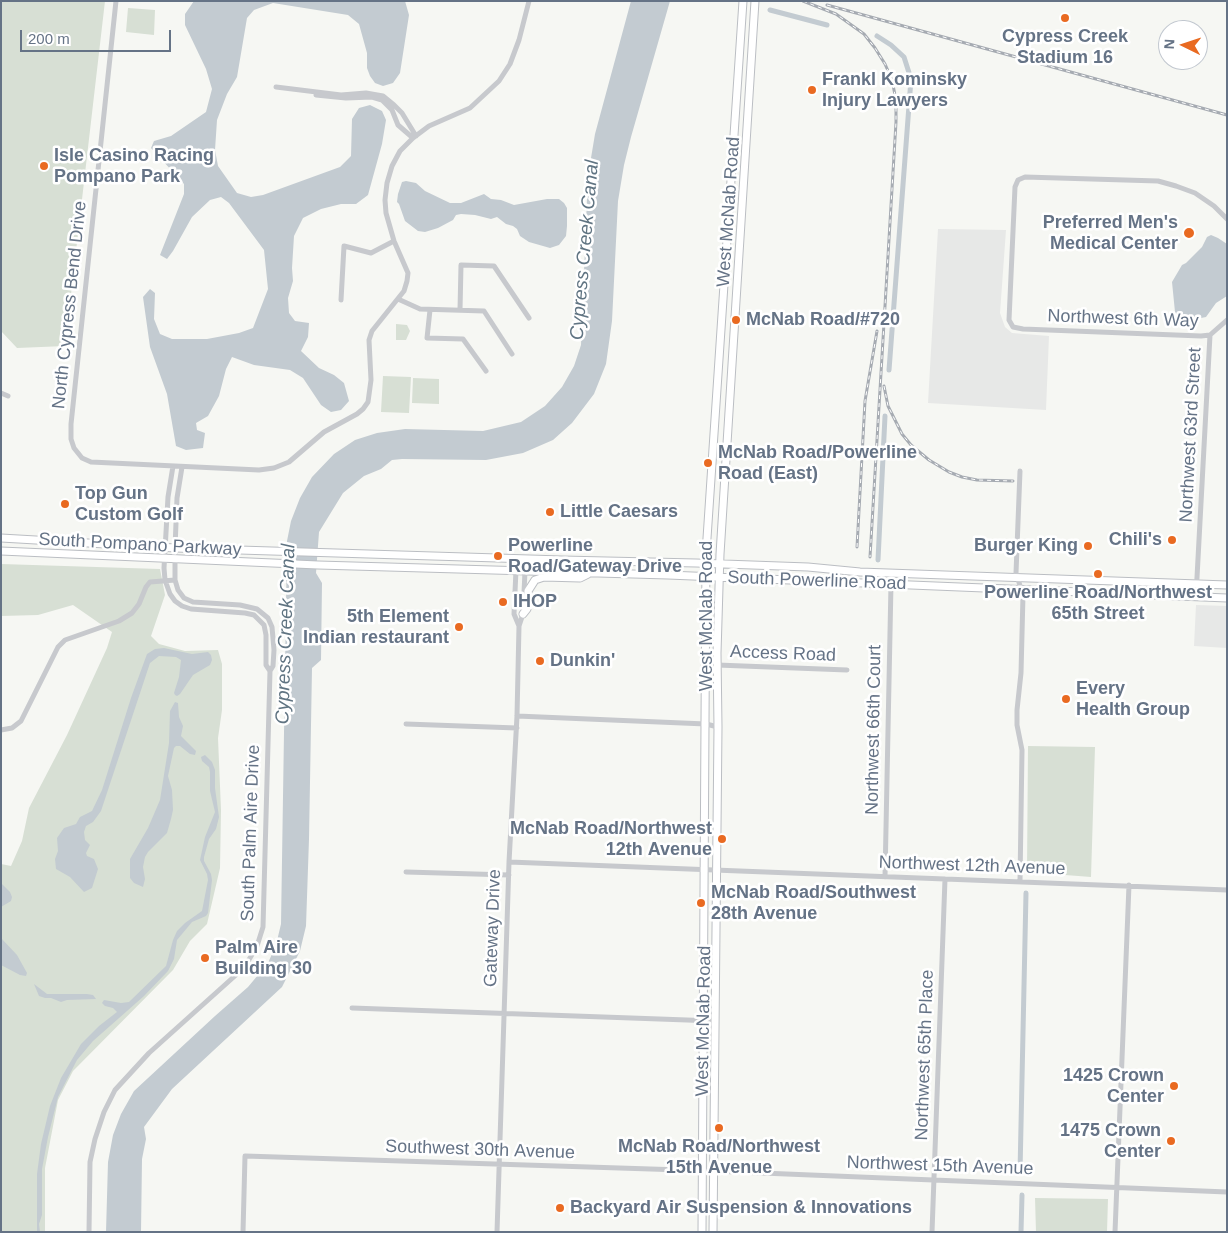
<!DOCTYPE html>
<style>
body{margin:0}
#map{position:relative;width:1228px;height:1233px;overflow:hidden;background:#f6f7f3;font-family:Arial,sans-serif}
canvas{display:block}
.frame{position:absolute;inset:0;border:2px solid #657386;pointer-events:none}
.north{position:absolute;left:1158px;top:20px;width:50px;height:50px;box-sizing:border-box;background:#fff;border:1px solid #c1c7cf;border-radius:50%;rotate:274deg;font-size:14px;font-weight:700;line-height:20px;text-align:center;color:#657386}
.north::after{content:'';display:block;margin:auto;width:18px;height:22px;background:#e96a21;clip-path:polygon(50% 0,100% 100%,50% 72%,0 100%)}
.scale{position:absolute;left:20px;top:30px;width:151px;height:22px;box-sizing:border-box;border:2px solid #657386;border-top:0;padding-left:6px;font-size:15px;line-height:18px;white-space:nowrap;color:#657386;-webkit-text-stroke:4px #fff;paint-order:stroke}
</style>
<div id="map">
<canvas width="1228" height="1233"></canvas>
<div class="frame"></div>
<div class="north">N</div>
<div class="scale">200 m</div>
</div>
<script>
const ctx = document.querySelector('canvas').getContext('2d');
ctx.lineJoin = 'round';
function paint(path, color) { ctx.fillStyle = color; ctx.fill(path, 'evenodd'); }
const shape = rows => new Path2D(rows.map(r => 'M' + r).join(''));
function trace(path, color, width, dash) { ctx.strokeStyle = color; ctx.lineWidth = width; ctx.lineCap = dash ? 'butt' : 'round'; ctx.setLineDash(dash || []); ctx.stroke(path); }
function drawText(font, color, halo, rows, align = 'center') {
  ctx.font = font + ' Arial,sans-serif'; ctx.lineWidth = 5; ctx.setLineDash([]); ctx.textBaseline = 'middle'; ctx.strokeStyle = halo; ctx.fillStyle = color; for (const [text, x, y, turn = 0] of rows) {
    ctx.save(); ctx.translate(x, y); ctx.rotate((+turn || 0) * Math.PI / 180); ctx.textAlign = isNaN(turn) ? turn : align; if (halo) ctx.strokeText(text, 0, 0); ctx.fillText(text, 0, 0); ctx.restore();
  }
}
paint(shape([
 [938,229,1006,230,1000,313,1005,327,1012,333,1049,336,1046,410,928,403],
 [1196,605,1227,606,1227,648,1194,646]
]), '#e7e8e7');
paint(shape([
 [1,1,105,1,65,346,17,348,1,331],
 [128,8,155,10,154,35,126,32],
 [396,324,407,325,410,331,406,340,396,340],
 [383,376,411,377,409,413,381,412],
 [413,378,439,379,439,404,412,403],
 [1,564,160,569,165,595,151,636,159,644,185,651,218,650,222,664,222,710,218,738,221,810,220,868,207,924,190,941,173,970,73,1071,58,1100,45,1168,45,1232,1,1232,1,864,11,866,22,841,29,808,67,735,107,648,112,632,73,605,38,615,1,616],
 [1028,746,1095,747,1091,877,1027,872],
 [1035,1198,1108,1199,1107,1232,1036,1232]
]), '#d7dfd4');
paint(shape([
 [194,1,405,1,409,15,400,73,393,83,383,86,375,83,370,76,367,68,367,53,359,24,348,15,273,3,254,10,247,18,237,77,227,94,217,120,215,150,218,166,237,193,251,197,263,195,340,167,351,156,352,119,359,108,370,105,382,111,386,120,382,144,368,195,356,204,341,204,321,209,303,218,294,236,292,268,293,281,288,298,289,313,295,321,309,323,308,337,301,351,319,368,334,375,344,383,349,401,341,410,331,412,321,405,303,378,290,370,254,365,232,357,226,369,219,396,208,416,196,423,197,430,205,433,203,448,186,450,176,446,167,394,150,347,143,297,150,289,155,293,154,319,160,334,172,339,207,339,239,333,253,328,268,289,264,250,229,203,221,197,210,200,192,217,173,251,167,259,160,255,184,194,184,184,151,148,154,141,171,136,206,112,212,89,206,69,185,25,185,14],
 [631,1,670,1,631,137,624,165,618,201,612,321,606,364,594,394,572,423,553,440,523,453,486,460,402,459,392,460,381,469,364,476,343,493,319,532,316,573,322,583,321,660,312,668,309,839,306,926,300,951,282,987,172,1089,144,1127,146,1139,142,1159,141,1232,106,1232,108,1162,113,1135,121,1114,134,1091,215,1016,248,987,268,963,276,945,281,924,287,541,291,521,300,498,312,477,334,454,355,440,377,433,405,429,483,431,521,422,545,406,562,387,574,366,581,345,587,199,590,164,595,134],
 [406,181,416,183,425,191,450,203,461,203,484,194,491,199,501,200,514,205,547,199,559,199,564,203,567,208,567,226,566,236,559,245,550,248,529,242,520,236,517,229,513,226,506,224,497,217,491,219,475,215,461,214,456,215,453,220,438,228,425,232,418,231,405,221,399,204,397,202,398,194,402,182],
 [1211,235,1218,238,1227,244,1227,296,1216,303,1206,317,1186,321,1180,320,1175,312,1172,282,1182,265,1186,263,1202,247,1207,237],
 [164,648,192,654,208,652,211,655,212,660,210,665,193,675,180,694,177,696,175,695,174,693,179,677,181,660,176,657,159,656,150,663,101,811,93,822,86,826,84,832,85,840,90,845,86,853,87,856,94,859,98,869,92,888,84,892,70,877,56,869,55,859,58,851,57,838,64,828,76,824,80,817,92,811,102,790,131,698,147,654,155,649],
 [175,702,178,703,179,717,183,726,181,736,196,751,195,755,190,754,180,746,176,746,174,748,168,776,172,790,173,810,171,819,167,833,148,852,145,857,143,867,145,879,143,887,134,883,130,878,130,859,148,828,160,800,169,743,170,711],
 [205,755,212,762,215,770,215,788,219,817,216,829,209,839,204,857,204,861,211,874,212,880,208,913,206,916,192,922,177,940,174,959,168,971,144,996,93,1041,77,1060,58,1097,48,1137,42,1169,42,1215,39,1224,40,1232,37,1232,37,1174,41,1144,50,1106,61,1078,81,1044,99,1026,117,1012,113,1008,105,1006,102,1003,104,1000,121,1003,129,1002,166,966,173,940,177,931,185,923,202,911,208,880,207,874,200,860,205,837,215,812,210,791,210,772,209,767,202,761,201,757],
 [1,883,10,892,12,897,11,901,1,907],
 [1,938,17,955,27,973,26,976,20,975,1,965],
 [34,984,47,994,87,994,93,995,96,999,67,1000,61,1002,51,998,45,998,39,996]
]), '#c3cbd1');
trace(shape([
 [770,10,827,25],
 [877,36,891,45,904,57,911,79,889,370],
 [878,560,885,416],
 [1020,1172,1026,893],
 [1021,1232,1022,1195]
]), '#c3cbd1', 5);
const secondary = shape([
 [1,538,175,548,562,560,696,563,808,567,860,572,1227,585],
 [1,551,318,565,668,575,1227,598],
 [523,614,527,609,528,591,535,580,544,577,580,578,588,574],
 [702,1232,706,553,743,1],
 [713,1232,718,727,717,653,720,554,755,1]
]);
trace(secondary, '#bbbec3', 9);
trace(shape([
 [116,1,71,424,71,439,74,448,82,458,91,462,259,470,274,468,289,462,324,432,357,414,363,409,368,402,371,380,369,340,372,331,404,291,407,281,408,273,394,241,386,213,385,200,387,183,392,166,400,151,413,138,429,126,470,108,499,81,510,64,519,40,529,1],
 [276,87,341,95,366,93,383,96,394,105,402,113,416,136],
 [316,95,346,98,372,97,382,100,392,110,398,125,413,138],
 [1227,219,1214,206,1195,193,1176,186,1158,181,1025,177,1018,180,1015,187,1009,320,1013,327,1023,329,1201,336,1210,335,1227,320],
 [398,299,420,309,484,311,512,354],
 [341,300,344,246,371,253,394,241],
 [430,310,427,338,463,339,486,371],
 [460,310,461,265,494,266,529,318],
 [1,393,8,396],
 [173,466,168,497,164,568,165,580,170,594,175,601,182,606,191,609,245,613,254,615,264,625,266,635,266,665,270,671],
 [519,559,516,570,514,614,519,626],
 [1196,596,1210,335],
 [717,665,847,670],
 [517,716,706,724,718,727],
 [406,724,517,728],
 [1,730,12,728,21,721,58,647,65,640,119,621,132,613,139,604,146,587,150,582,175,580],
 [509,862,1227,890],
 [406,872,509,875],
 [885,877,891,584],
 [1020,881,1022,750,1017,725,1017,710,1021,673,1023,595,1016,573,1020,471],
 [352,1008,715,1021],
 [89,1232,90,1162,95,1139,104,1112,115,1090,149,1053,237,974,247,963,257,946,263,927,270,671,273,666,274,650,272,627,268,618,257,609,240,605,193,602,184,598,178,590,175,580,175,548,177,498,182,467],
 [243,1232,245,1156,713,1171,1227,1192],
 [497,1232,509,862,517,716,519,626,523,614,525,571,519,559],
 [932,1232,945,879],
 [1115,1232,1129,885]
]), '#c7c9cd', 5);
trace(secondary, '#fff', 7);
const rail = shape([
 [803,1,836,14,864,34,875,48,885,64,892,80,896,100,896,122,870,557],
 [827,5,1227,115],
 [884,386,888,406,902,434,911,445,929,460,949,472,962,477,977,480,1013,481],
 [857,547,865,401,877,331]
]);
trace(rail, '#a6abb2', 3);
trace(rail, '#fff', 1, [4]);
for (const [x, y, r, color] of [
 [1065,18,5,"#e96a21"],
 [812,90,5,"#e96a21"],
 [44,166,5,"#e96a21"],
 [1189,233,6,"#e96a21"],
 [736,320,5,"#e96a21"],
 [708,463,5,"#e96a21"],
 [65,504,5,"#e96a21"],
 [550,512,5,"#e96a21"],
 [1172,540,5,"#e96a21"],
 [1088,546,5,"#e96a21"],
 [498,556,5,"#e96a21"],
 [1098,574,5,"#e96a21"],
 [503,602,5,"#e96a21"],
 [459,627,5,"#e96a21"],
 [540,661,5,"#e96a21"],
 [1066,699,5,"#e96a21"],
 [722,839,5,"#e96a21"],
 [701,903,5,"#e96a21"],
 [205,958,5,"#e96a21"],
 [1174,1086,5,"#e96a21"],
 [719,1128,5,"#e96a21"],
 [1171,1141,5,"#e96a21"],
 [560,1208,5,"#e96a21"]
]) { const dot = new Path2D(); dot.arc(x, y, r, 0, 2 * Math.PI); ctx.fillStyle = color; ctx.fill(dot); trace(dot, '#fff', 2); }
drawText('bold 18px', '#657386', '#fff', [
 ["Cypress Creek",1065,37,"center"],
 ["Stadium 16",1065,58,"center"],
 ["Frankl Kominsky",822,80],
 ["Injury Lawyers",822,101],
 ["Isle Casino Racing",54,156],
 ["Pompano Park",54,177],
 ["Preferred Men's",1178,223,"right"],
 ["Medical Center",1178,244,"right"],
 ["McNab Road/#720",746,320],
 ["McNab Road/Powerline",718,453],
 ["Road (East)",718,474],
 ["Top Gun",75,494],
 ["Custom Golf",75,515],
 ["Little Caesars",560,512],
 ["Chili's",1162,540,"right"],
 ["Powerline",508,546],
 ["Road/Gateway Drive",508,567],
 ["Burger King",1078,546,"right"],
 ["Powerline Road/Northwest",1098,593,"center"],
 ["65th Street",1098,614,"center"],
 ["IHOP",513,602],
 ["5th Element",449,617,"right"],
 ["Indian restaurant",449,638,"right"],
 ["Dunkin'",550,661],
 ["Every",1076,689],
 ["Health Group",1076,710],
 ["McNab Road/Northwest",712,829,"right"],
 ["12th Avenue",712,850,"right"],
 ["McNab Road/Southwest",711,893],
 ["28th Avenue",711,914],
 ["Palm Aire",215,948],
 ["Building 30",215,969],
 ["1425 Crown",1164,1076,"right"],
 ["Center",1164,1097,"right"],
 ["1475 Crown",1161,1131,"right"],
 ["Center",1161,1152,"right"],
 ["McNab Road/Northwest",719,1147,"center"],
 ["15th Avenue",719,1168,"center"],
 ["Backyard Air Suspension & Innovations",570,1208]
], 'left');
drawText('18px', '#657386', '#fff', [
 ["West McNab Road",729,212,-86],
 ["North Cypress Bend Drive",70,305,-84],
 ["Northwest 6th Way",1123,319,2],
 ["Northwest 63rd Street",1191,435,-87],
 ["South Pompano Parkway",140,545,3],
 ["South Powerline Road",817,581,2],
 ["West McNab Road",707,616,-90],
 ["Access Road",783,654,2],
 ["Northwest 66th Court",874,730,-89],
 ["South Palm Aire Drive",251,833,-88],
 ["Northwest 12th Avenue",972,866,2],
 ["Gateway Drive",493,928,-88],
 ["West McNab Road",704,1021,-89],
 ["Northwest 65th Place",925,1055,-88],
 ["Southwest 30th Avenue",480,1150,2],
 ["Northwest 15th Avenue",940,1166,2]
]);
drawText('italic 19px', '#607482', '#fff', [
 ["Cypress Creek Canal",585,250,-85],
 ["Cypress Creek Canal",286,634,-88]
]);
</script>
